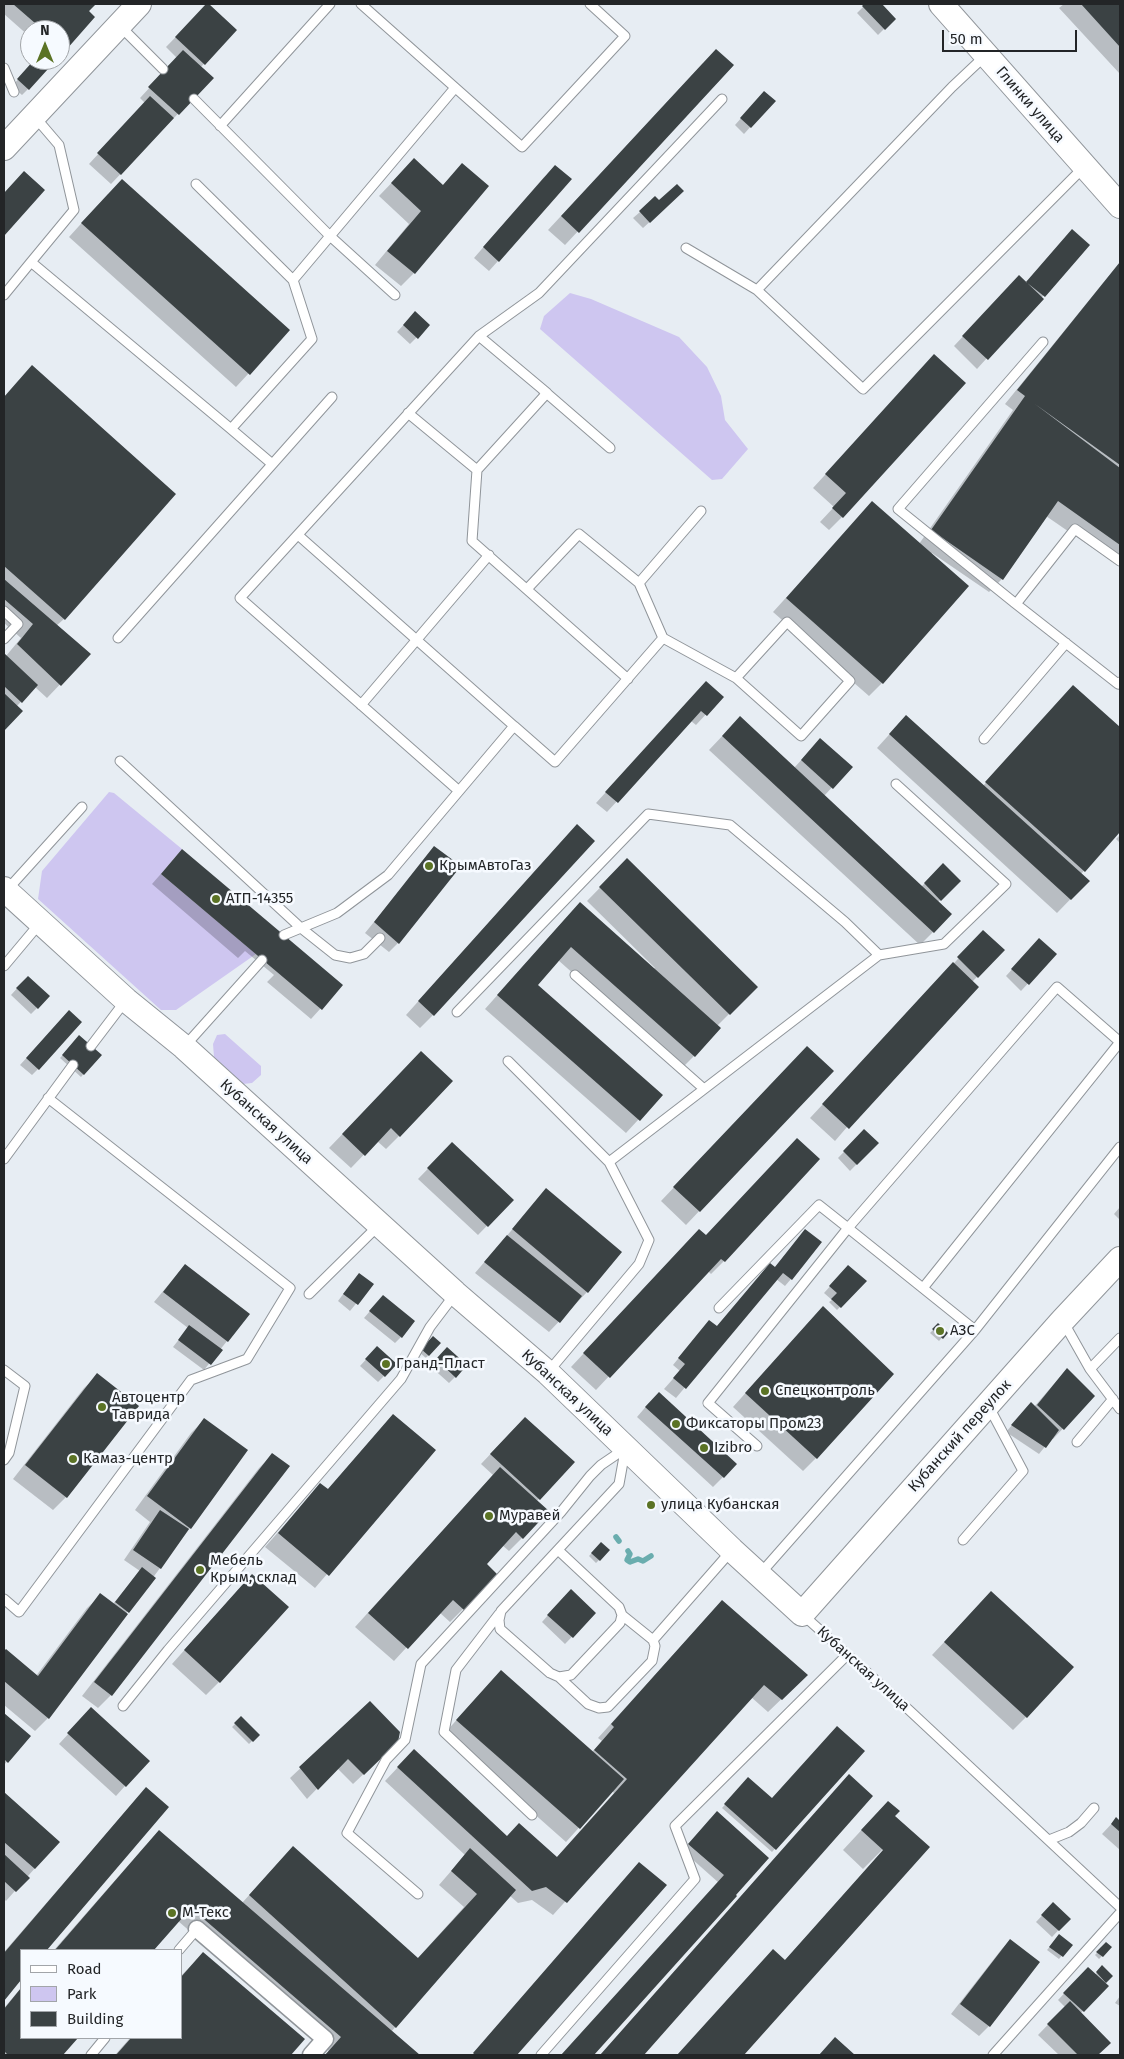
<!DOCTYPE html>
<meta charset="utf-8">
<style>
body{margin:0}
#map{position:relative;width:1124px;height:2059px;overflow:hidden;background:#e7edf3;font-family:"Fira Sans",sans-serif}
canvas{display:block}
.frame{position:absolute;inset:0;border:5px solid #232527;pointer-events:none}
.legend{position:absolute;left:20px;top:1949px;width:162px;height:90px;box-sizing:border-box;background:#f6faff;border:1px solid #a2a5a9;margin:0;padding:6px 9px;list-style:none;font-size:15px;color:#232527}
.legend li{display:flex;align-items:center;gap:10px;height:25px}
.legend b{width:25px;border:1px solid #a2a5a9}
.north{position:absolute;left:20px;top:20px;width:50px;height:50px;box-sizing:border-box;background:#f6faff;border:1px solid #a2a5a9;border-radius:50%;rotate:0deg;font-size:14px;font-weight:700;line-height:20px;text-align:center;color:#232527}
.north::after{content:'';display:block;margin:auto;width:18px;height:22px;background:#5b7325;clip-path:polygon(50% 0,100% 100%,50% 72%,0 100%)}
.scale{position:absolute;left:942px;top:30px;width:135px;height:22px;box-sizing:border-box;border:2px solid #232527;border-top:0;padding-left:6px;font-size:15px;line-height:18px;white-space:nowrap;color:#232527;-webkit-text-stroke:4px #f6faff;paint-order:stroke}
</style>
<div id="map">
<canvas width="1124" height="2059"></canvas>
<div class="frame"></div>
<ul class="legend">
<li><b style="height:6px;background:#fff"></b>Road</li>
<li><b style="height:14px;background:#cec6f0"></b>Park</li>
<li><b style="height:14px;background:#3b4244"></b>Building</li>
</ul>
<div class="north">N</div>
<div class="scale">50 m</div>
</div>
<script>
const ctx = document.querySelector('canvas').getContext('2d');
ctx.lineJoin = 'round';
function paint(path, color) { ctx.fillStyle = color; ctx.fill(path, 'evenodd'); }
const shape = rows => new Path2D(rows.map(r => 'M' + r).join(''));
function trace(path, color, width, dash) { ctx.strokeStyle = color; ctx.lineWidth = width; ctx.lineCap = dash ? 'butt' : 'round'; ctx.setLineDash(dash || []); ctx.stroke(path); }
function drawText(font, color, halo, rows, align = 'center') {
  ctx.font = font + ' "Fira Sans",sans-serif'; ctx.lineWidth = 5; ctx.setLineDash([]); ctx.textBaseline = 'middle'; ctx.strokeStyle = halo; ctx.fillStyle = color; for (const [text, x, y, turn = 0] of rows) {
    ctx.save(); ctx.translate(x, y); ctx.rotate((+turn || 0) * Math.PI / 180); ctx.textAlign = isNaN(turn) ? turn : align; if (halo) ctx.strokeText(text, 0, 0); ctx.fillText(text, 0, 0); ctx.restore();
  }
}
paint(shape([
 [570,293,591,299,679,337,707,367,721,396,725,420,748,449,722,479,712,480,540,329,544,316],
 [109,792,114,793,182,849,161,874,256,954,176,1010,161,1010,38,899,42,871],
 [225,1034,261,1066,261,1075,252,1083,243,1084,214,1057,213,1044,217,1035]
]), '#cec6f0');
paint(shape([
 [4,4,94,4,60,54,60,30,30,30,30,37,4,14],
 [208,4,236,30,200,68,212,78,111,184,89,164,145,103,140,98,177,58,166,47],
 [866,4,880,4,894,19,878,35,857,13],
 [1064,4,1120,4,1120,74,1059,8],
 [36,60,28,89,22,95,12,86],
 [703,63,733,66,565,245,548,230],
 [758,99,774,101,744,134,735,125],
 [462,165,414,273,401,286,375,265,409,224,379,196,401,173,442,186],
 [545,176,498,261,489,271,474,258],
 [108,194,288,331,236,387,69,237],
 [676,198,643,228,633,218,640,212,659,202],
 [1089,245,977,369,954,346,1009,287,1025,283],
 [1120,262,1120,567,1046,516,1002,579,989,592,932,553,882,683,869,696,773,612,872,503,919,544,1013,410,1005,404],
 [409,319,429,325,410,344,397,332],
 [934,356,842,517,829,530,820,522,834,507,813,488],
 [19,380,64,619,56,626,89,654,47,698,35,687,16,707,21,711,4,730,4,655,6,656,21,638,4,623,4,397],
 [696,693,722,697,696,725,691,721,607,812,596,803],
 [1060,700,1120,728,1120,831,1081,874,1088,881,1057,913,877,748,906,716,983,786],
 [727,731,794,768,814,746,851,767,824,796,921,887,943,865,960,881,938,902,933,932,920,945,709,750],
 [1120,835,1120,843,1116,839],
 [564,839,433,1015,420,1028,406,1015],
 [435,847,398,943,389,952,365,933],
 [173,860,341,986,311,1019,267,982,274,975,245,951,238,958,152,884],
 [627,860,756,987,717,1026,694,1056,681,1069,558,960,537,985,661,1095,626,1133,485,1009,567,917,653,969,655,968,587,901],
 [983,932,1003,950,972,982,835,1141,810,1118],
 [1033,946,1055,954,1021,991,1006,976],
 [21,984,37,1008,31,1014,11,995],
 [63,1018,38,1069,32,1075,20,1065],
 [80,1037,100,1055,81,1077,60,1058],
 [794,1061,832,1071,686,1225,661,1201],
 [408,1066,399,1136,386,1149,377,1141,351,1168,329,1148],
 [864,1131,877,1143,850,1171,838,1158],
 [452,1144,512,1200,478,1235,418,1179],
 [546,1190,587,1292,549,1332,475,1273],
 [1120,1207,1120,1220,1114,1214],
 [699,1230,724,1261,711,1274,708,1271,596,1390,571,1367],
 [805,1231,820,1242,791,1279,785,1286,776,1279,676,1398,664,1389,680,1371,673,1365,703,1328,716,1327,764,1271,774,1268],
 [185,1265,227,1341,204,1370,173,1347,188,1328,154,1302],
 [842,1273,866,1281,837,1310,829,1302,832,1300,824,1293],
 [353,1281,372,1284,350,1311,338,1301],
 [377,1303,401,1337,395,1343,364,1318],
 [810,1321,816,1458,803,1471,733,1407],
 [938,1325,946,1333,939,1341,930,1333],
 [433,1338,439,1343,426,1358,420,1353],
 [371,1354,384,1376,378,1382,360,1366],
 [441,1355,455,1377,449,1383,430,1366],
 [1066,1370,1094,1396,1053,1439,1052,1438,1039,1454,1006,1432,1025,1410,1034,1407],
 [98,1375,66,1497,53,1510,13,1479,84,1388],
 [649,1403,736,1464,713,1487,637,1417],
 [393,1415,434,1450,315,1588,265,1547,320,1485,327,1490],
 [204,1420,190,1528,48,1718,35,1731,4,1705,4,1653,6,1651,36,1676,87,1608,101,1595,113,1604,140,1571,124,1560,150,1522,135,1510,191,1433],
 [515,1428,573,1462,537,1501,522,1538,509,1551,502,1545,485,1564,463,1609,450,1622,439,1612,394,1661,355,1627,493,1475,481,1464],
 [273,1454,288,1466,111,1695,98,1708,82,1696,259,1468],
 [601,1543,609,1550,596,1563,589,1556],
 [239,1589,219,1682,206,1695,172,1664],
 [564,1597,595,1613,565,1644,542,1622],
 [978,1606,1026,1717,1013,1730,932,1655],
 [709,1615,793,1688,768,1712,751,1697,553,1915,532,1900,518,1903,509,1895,391,2032,418,2055,325,2055,329,2051,178,1921,153,1950,54,1950,146,1845,242,1903,280,1861,417,1959,464,1907,439,1885,465,1855,385,1781,401,1764,507,1837,556,1858,614,1793,612,1791,566,1842,444,1734,488,1685,592,1752,602,1741,598,1738],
 [370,1703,387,1752,353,1784,337,1768,307,1799,290,1778],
 [4,1714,29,1736,4,1765],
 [241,1718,258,1735,249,1744,232,1727],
 [82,1719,125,1786,116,1796,59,1744],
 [863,1751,772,1852,722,1808,748,1779,772,1800],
 [146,1788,167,1807,45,1950,21,1950,21,1978,4,1999,4,1952],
 [4,1794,58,1842,6,1901,4,1899],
 [893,1816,929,1847,741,2055,678,2055,773,1951,784,1961,886,1848,885,1847,863,1869,843,1850,869,1822],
 [710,1819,736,1896,592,2055,562,2055,719,1883,683,1851],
 [1116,1819,1120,1823,1120,1850,1102,1834],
 [1053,1904,1069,1919,1052,1937,1036,1922],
 [1056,1939,1071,1945,1059,1959,1047,1950],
 [1010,1940,989,2026,979,2036,951,2014,1001,1950],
 [1106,1943,1110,1948,1099,1959,1095,1955],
 [203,1953,303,2039,289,2055,115,2055,130,2038,181,2038,181,1976],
 [1102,1967,1111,1976,1104,1984,1107,1986,1080,2014,1109,2043,1097,2055,1059,2055,1038,2035,1065,2007,1058,2000,1088,1968,1095,1975],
 [21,1988,21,2038,77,2038,61,2055,4,2055,4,2008],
 [1120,1996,1120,2006,1115,2003]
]), '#0003');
trace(shape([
 [616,1537,619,1541],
 [628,1551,630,1554,627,1560,630,1562,638,1559,643,1561,651,1556]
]), '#6aadae', 5.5);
paint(shape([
 [13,4,96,4,89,11,95,17,66,50,60,45,60,30,43,30],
 [206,4,209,4,237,30,205,65,175,37],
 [864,4,882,4,896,19,885,30,862,6],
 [1081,4,1120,4,1120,47],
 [716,49,734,65,579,233,561,216],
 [183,50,214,78,179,115,148,87],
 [34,60,38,60,48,69,29,90,17,79],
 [764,91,776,101,751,128,740,118],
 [150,96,174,118,121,175,97,153],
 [414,158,443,185,462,163,489,186,415,274,387,251,421,211,391,183],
 [555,165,572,179,499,262,483,247],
 [24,171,45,190,4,236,4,193],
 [122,179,290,330,250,375,81,223],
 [677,184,684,191,650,223,639,211,655,196,659,200],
 [1072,229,1090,245,1045,297,1026,282],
 [1120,262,1120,465,1035,404,1120,468,1120,545,1058,501,1003,580,931,530,1025,396,1017,390],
 [1019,275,1044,299,988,360,962,336],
 [415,311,430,325,418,339,403,325],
 [934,354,966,383,843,518,832,508,846,493,825,474],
 [32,365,176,494,65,620,4,566,4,397],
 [872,501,969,586,883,684,786,598],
 [4,579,91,654,61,686,17,644,33,624,4,599],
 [4,653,38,685,22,703,4,686],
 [706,681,724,697,707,716,701,711,618,803,605,792],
 [1073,685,1120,727,1120,832,1085,872,985,782],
 [4,693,23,711,4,731],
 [906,715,1090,881,1071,900,889,734],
 [740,716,952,914,934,933,722,736],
 [820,738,853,767,833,789,801,760],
 [577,824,595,841,434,1016,418,1001],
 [434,846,461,866,399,944,374,922],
 [182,849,343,985,322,1010,161,874],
 [627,858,758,987,730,1015,599,887],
 [943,863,961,881,941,901,924,883],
 [580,902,721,1028,695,1057,571,947,538,985,663,1095,640,1121,497,995],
 [983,930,1005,950,978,978,957,957],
 [1039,938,1057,954,1029,985,1011,969],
 [953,962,979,987,849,1129,822,1104],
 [28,976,50,996,38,1009,16,988],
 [69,1010,82,1022,39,1070,26,1058],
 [79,1035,102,1055,84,1075,62,1055],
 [807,1046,834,1071,700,1212,673,1187],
 [421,1051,453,1081,400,1137,391,1128,365,1156,342,1134],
 [864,1129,879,1143,857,1165,843,1151],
 [797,1138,820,1159,725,1262,721,1259,610,1378,583,1353,699,1229,706,1235],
 [452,1142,514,1200,488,1227,427,1168],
 [546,1188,622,1252,588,1293,512,1229],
 [805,1229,822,1242,792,1280,783,1273,686,1389,673,1378,685,1364,678,1358,709,1320,717,1326,770,1263,775,1267],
 [507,1235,582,1296,560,1323,484,1262],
 [185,1264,250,1314,228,1342,163,1292],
 [848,1265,867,1281,841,1308,831,1299,837,1293,829,1286],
 [359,1273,374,1284,358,1305,343,1294],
 [383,1295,415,1321,402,1338,369,1311],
 [823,1306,894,1374,817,1459,745,1393],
 [938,1323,948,1333,943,1339,932,1329],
 [189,1325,223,1350,211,1365,178,1340],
 [433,1336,441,1343,429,1356,421,1349],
 [377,1346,397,1364,385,1377,365,1359],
 [447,1347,467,1365,456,1378,436,1359],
 [1067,1368,1095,1396,1064,1430,1037,1405],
 [97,1373,139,1406,67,1498,25,1465],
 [659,1392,737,1464,724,1478,645,1407],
 [1031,1402,1059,1430,1046,1448,1011,1425],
 [393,1414,436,1450,329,1576,278,1533,320,1483,328,1489],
 [525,1417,575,1462,540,1500,490,1454],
 [204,1418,248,1450,191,1529,147,1496],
 [272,1453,290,1466,112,1696,94,1682],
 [500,1467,549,1511,523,1539,516,1532,487,1564,497,1574,464,1610,453,1600,408,1649,368,1613],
 [160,1510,189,1529,161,1569,133,1550],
 [601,1542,610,1550,600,1561,591,1553],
 [142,1567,156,1578,129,1613,115,1602],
 [252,1574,289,1607,220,1683,184,1650],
 [571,1589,596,1613,573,1638,547,1615],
 [991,1591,1074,1667,1027,1718,944,1642],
 [100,1593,128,1614,49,1719,4,1681,4,1651,6,1649,38,1676],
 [722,1600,808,1675,782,1700,764,1685,567,1903,546,1887,532,1891,397,1767,414,1749,507,1836,519,1823,557,1857,627,1779,594,1750,614,1727,611,1724],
 [501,1670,624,1779,580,1829,456,1720],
 [370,1701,400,1732,398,1742,364,1775,348,1759,318,1790,299,1767],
 [91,1707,150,1761,126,1787,67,1733],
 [4,1713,31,1736,8,1763,4,1759],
 [241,1716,260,1735,253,1742,234,1723],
 [837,1726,865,1751,776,1850,724,1804,748,1777,772,1798],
 [849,1774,873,1796,644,2055,600,2055],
 [146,1787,169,1807,47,1950,21,1950,21,1980,4,2001,4,1953],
 [4,1792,60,1842,35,1869,4,1842],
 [888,1801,900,1811,895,1816,930,1847,744,2055,677,2055,773,1949,785,1960,883,1850,861,1830],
 [717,1811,769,1858,736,1895,737,1896,594,2055,561,2055,724,1875,688,1844],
 [1116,1817,1120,1821,1120,1832,1111,1824],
 [159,1830,420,2055,325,2055,341,2037,191,1908,154,1950,55,1950],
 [293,1846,418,1958,477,1894,451,1871,470,1848,516,1890,396,2028,249,1895],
 [4,1854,30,1878,16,1892,4,1881],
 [639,1862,667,1885,517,2055,475,2055,473,2053],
 [1053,1902,1071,1919,1059,1931,1041,1915],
 [1059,1934,1073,1945,1063,1957,1049,1947],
 [1010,1939,1040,1962,990,2027,960,2004],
 [1106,1942,1112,1947,1103,1957,1096,1952],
 [203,1952,305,2039,291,2055,116,2055,131,2038,181,2038,181,1977],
 [1102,1965,1113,1976,1106,1983,1096,1972],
 [1088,1967,1109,1986,1084,2012,1063,1993],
 [21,1988,21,2038,78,2038,63,2055,8,2055,4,2051,4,2009],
 [1070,2001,1111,2043,1098,2055,1078,2055,1047,2024],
 [835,2037,855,2055,819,2055]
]), '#3b4244');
const service = shape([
 [361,4,522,147,625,36,590,4],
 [119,25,163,69],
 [4,68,14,92],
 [194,99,330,236,395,295],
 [35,117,59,145,74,210,31,262,231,429,312,339,293,280,454,89],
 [220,126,330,4],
 [196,184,293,280],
 [686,248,757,290,863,389,1084,167],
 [757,290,952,87,986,55],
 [4,295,31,262],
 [479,336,547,393,477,470,472,541,628,679],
 [543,390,610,448],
 [408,413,477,470],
 [231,429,271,463],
 [298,535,514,726],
 [1120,561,1075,529,1016,604,1118,684,1120,682],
 [527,589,579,534,639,583],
 [1016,604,898,509,1043,342],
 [4,611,18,624,4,639],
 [118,638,332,397],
 [663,638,736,678,801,736,850,681,787,622,736,678],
 [361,705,489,555],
 [984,739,1066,643],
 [120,761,301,928,335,955,350,958,364,954,380,938],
 [459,791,240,598,479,336,539,293,722,99],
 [7,890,82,807],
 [284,935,337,913,388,875,514,726,555,762,663,638,639,583,701,511],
 [879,955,944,944,1006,884,896,784],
 [4,966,40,923],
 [575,975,703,1088],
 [457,1012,648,814,730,825,845,922,879,955,609,1162,649,1240,639,1264,549,1371],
 [91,1046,126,1000],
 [184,1047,262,960],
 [508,1061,609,1162],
 [4,1159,73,1065],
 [923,1288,1120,1042],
 [309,1294,379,1225],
 [719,1308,819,1205,848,1228,708,1403,757,1446],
 [1064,1323,1090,1369,1120,1409],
 [975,1330,848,1228,1057,987,1120,1042],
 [1090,1369,1120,1338],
 [4,1370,25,1386,9,1453,4,1460],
 [1077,1442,1113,1399],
 [963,1540,1023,1471,989,1407],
 [558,1550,619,1607,622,1615,620,1623,571,1675,559,1677,550,1673,500,1629,499,1620,501,1611,619,1484,625,1451],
 [760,1574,975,1330,1120,1147],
 [4,1599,19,1612,191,1380,247,1359,290,1288,48,1098],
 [499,1614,456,1670,444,1732,532,1815],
 [802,1614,909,1710,1120,1907],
 [622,1615,653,1640,732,1550],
 [559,1677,588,1704,599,1708,608,1707,652,1661,655,1646,653,1640],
 [123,1706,168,1650,401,1379,430,1327,455,1294],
 [1049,1840,1069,1832,1081,1823,1094,1808],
 [418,1894,347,1833,386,1760,405,1740,421,1664,561,1512,590,1476,601,1465,626,1448],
 [179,1950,197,1929],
 [91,2055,105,2038],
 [541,2055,695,1879,675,1826,847,1655],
 [993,2055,1120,1913]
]);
const minor = shape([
 [197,1929,325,2039,311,2055]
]);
const secondary = shape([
 [941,4,1120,206],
 [4,148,139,4],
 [4,889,126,1000,184,1047,455,1293,548,1373,732,1550,802,1614,1062,1321,1120,1259]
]);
trace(service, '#90959a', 11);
trace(minor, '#90959a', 19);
trace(secondary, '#90959a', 26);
trace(service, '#fff', 9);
trace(minor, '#fff', 16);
trace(secondary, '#fff', 24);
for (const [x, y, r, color] of [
 [429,866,5,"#5b7325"],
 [216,899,5,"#5b7325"],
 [940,1331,5,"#5b7325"],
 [386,1364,5,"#5b7325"],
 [765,1391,5,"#5b7325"],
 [102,1407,5,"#5b7325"],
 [676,1424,5,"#5b7325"],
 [704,1448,5,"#5b7325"],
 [73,1459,5,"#5b7325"],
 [651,1505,5,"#5b7325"],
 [489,1516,5,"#5b7325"],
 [200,1570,5,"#5b7325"],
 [172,1913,5,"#5b7325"]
]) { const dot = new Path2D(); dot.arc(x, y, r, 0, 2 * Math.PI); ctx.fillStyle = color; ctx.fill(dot); trace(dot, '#f6faff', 2); }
drawText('15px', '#232527', '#f6faff', [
 ["Глинки улица",1030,105,49],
 ["Кубанская улица",266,1122,42],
 ["Кубанская улица",567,1393,43],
 ["Кубанский переулок",960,1436,-48],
 ["Кубанская улица",863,1669,42]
]);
drawText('15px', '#232527', '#f6faff', [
 ["КрымАвтоГаз",439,866],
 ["АТП-14355",226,899],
 ["АЗС",950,1331],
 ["Гранд-Пласт",396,1364],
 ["Спецконтроль",775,1391],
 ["Автоцентр",112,1398],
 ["Таврида",112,1415],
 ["Фиксаторы Пром23",686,1424],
 ["Izibro",714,1448],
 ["Камаз-центр",83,1459],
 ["улица Кубанская",661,1505],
 ["Муравей",499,1516],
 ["Мебель",210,1561],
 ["Крым, склад",210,1578],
 ["М-Текс",182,1913]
], 'left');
</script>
